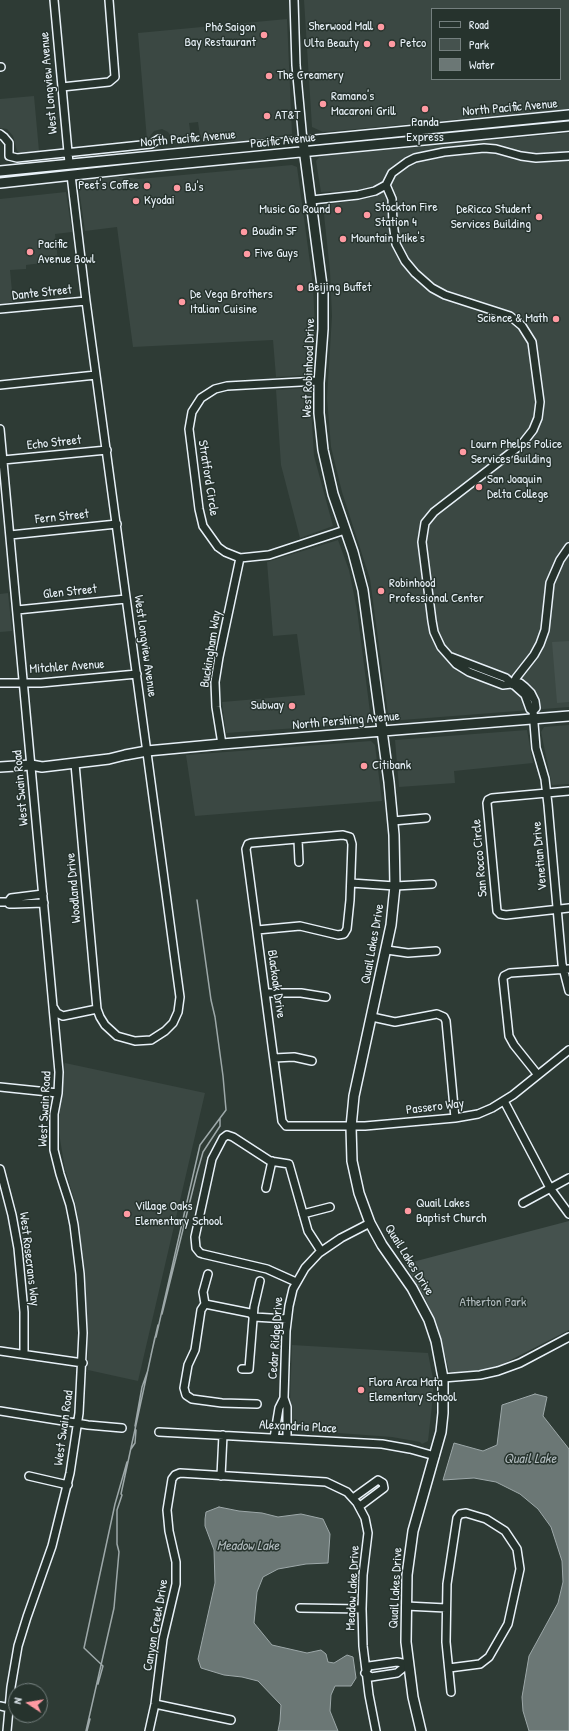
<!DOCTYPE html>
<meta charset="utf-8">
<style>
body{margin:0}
#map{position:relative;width:569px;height:1731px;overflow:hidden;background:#2e3b35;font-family:"Patrick Hand",sans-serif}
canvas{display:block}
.legend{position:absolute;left:431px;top:8px;width:130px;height:72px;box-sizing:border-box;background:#26332d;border:1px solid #747f7e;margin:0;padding:5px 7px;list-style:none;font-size:12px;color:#e8f1f8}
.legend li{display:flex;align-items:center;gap:8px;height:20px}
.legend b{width:20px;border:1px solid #747f7e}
.north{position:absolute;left:8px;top:1683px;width:40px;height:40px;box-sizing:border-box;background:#26332d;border:1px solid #747f7e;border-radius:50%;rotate:282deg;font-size:11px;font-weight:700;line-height:16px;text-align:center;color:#e8f1f8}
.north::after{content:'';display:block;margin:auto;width:14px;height:18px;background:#ff9aa2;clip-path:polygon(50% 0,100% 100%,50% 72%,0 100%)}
</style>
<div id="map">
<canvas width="569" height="1731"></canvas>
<ul class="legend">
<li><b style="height:5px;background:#26332d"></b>Road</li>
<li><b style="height:11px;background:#45524e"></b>Park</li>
<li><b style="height:11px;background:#6b7775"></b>Water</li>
</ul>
<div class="north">N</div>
</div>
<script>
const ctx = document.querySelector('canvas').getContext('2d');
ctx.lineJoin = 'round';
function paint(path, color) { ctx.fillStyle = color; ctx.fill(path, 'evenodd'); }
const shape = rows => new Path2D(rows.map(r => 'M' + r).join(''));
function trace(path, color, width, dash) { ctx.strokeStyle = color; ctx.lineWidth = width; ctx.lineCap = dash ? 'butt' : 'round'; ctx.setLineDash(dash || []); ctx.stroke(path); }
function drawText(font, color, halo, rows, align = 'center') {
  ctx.font = font + ' "Patrick Hand",sans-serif'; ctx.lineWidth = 3; ctx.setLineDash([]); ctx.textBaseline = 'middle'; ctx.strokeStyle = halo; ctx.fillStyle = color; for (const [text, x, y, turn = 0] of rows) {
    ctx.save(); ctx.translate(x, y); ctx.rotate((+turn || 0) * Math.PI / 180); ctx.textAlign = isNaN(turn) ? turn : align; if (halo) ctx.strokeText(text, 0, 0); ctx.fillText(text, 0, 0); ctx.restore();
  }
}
paint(shape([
 [304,0,569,0,569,109,323,132,312,127],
 [432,9,560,9,560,79,432,79],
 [287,19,292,134,236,142,205,142,200,136,198,122,189,123,191,137,184,144,175,143,168,132,162,129,154,131,147,140,138,33],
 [34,96,39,151,21,153,17,151,13,136,7,129,0,128,0,99],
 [569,133,569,707,389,721,370,579,342,492,331,447,327,398,332,316,330,271,323,205,352,201,350,191,321,192,316,161,320,156],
 [292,165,297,167,313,285,315,329,311,371,308,375,276,377,273,340,133,347,117,227,85,231,78,182,80,180,111,176,139,179],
 [66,192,72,232,55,234,58,261,26,265,26,269,10,270,13,302,0,304,0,199],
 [307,388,310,390,314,456,333,526,300,538,281,465,276,390],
 [338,540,349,570,357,610,371,720,368,723,226,733,222,702,305,695,297,634,273,636,267,562],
 [8,593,12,631,0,632,0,594],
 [569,725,569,784,552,785,541,732,544,727],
 [527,730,533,763,454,771,455,783,399,787,395,740],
 [371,741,375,745,382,801,195,816,186,755],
 [65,1063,205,1093,138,1381,88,1370,86,1290,79,1226,75,1202,65,1169,58,1127],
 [292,1345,428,1353,433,1379,433,1396,428,1441,422,1444,420,1442,392,1437,298,1430,293,1427,290,1405]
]), '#3b4843');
paint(shape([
 [569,641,569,702,557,703,552,642],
 [569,1221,569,1330,501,1365,480,1371,453,1373,449,1371,437,1324,425,1298,405,1264]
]), '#45524e');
const water = shape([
 [535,1394,547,1397,543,1416,569,1449,569,1731,529,1731,523,1711,522,1697,529,1656,558,1603,563,1582,562,1561,551,1527,538,1509,520,1494,496,1482,474,1478,443,1480,454,1443,483,1451,497,1445,502,1405,535,1394],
 [219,1507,239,1511,262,1513,278,1517,301,1514,323,1519,330,1534,328,1563,306,1564,278,1569,263,1577,257,1592,254,1623,272,1645,307,1653,321,1650,326,1654,328,1662,334,1663,347,1655,353,1657,356,1678,351,1686,335,1686,331,1695,330,1711,338,1731,278,1731,280,1721,281,1705,258,1681,242,1677,224,1675,201,1668,198,1659,215,1583,214,1550,205,1526,205,1519,206,1512,219,1507]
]);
paint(water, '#6b7775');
trace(water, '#9da8a9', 1);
trace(shape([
 [162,1314,197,1173,203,1152,220,1126,220,1118],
 [151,1355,158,1325],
 [135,1426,142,1387,148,1370],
 [131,1449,135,1443,136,1430],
 [98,1684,103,1666,84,1648,115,1504,127,1462],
 [86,1731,114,1608,119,1552,117,1544,117,1510,122,1495,121,1494,155,1337,156,1337,200,1145,226,1110,223,1076,215,1017,211,1000,197,900],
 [87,1731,90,1719]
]), '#9da8a9', 1.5);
const minor = shape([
 [54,0,69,163],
 [294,0,296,65,303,141],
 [0,67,1,67],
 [62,87,109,82,115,77,109,0],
 [0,134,4,137,9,143,9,156,17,158,151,144,159,139],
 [71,175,86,301,180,997,178,1012,173,1023,165,1031,151,1040,135,1041,117,1036,105,1025,100,1017,97,1009,75,764],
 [386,185,392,199,393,223,396,244,405,261,415,273,432,288,445,295,510,316,522,326,532,342,540,402,538,418,533,430,522,444,434,512,425,523,422,542,432,621,434,632,441,647,456,664,469,672,503,685,520,683,525,687,531,693,535,701,536,708,533,711],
 [312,200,358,195,375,191,386,185,392,173,407,162,415,158,444,152,484,148,496,149,521,156,536,158,569,156],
 [0,309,86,301],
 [319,381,227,386,215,389,201,398,192,412,189,429,199,509,203,526,218,547,225,552,240,558,269,555,345,530],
 [0,385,96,375],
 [0,429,59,1072,58,1093,54,1114,54,1150,60,1174,70,1205,74,1225,80,1274,83,1333,79,1413,70,1473,52,1546,27,1617,18,1646,11,1687,7,1731],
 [3,460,107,450],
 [10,535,117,524],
 [17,610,126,599],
 [451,657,506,678,525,695,530,709,533,711,536,748,545,779,548,805,562,964,569,991],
 [0,683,41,683,137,674],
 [513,685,516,678,534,655,540,644,545,630,550,583,560,560,569,547],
 [222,744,216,707,215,682,219,657,240,558],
 [569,791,492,798,488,800,487,803,497,911,500,914,506,915,569,908],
 [393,821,426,818],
 [298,840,299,862],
 [351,883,395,886,432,884],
 [0,902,8,902,9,904,14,904,44,903],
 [8,902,11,898,43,894],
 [257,930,300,926,338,935,344,934,347,929,350,900,352,844,350,837,343,835,251,843,248,844,246,849,282,1121,286,1126,365,1126,455,1118,478,1114,492,1108,513,1095,569,1050],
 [387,950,408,953,436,951],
 [266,993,301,993,326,997],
 [54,1008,57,1013,63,1016,97,1009],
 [372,1017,395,1022,437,1014,444,1017,446,1021,455,1118],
 [274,1058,294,1057,312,1061],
 [538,1075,514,1045,509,1036,503,979,504,976,510,973,569,969],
 [0,1087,58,1093],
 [504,1101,550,1188,569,1214],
 [0,1169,12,1215,18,1248,24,1312,24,1353],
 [266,1188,272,1161],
 [523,1203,569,1178],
 [303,1214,330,1207],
 [296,1282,267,1269,203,1254,200,1253,196,1248,195,1237,212,1159,223,1138,227,1135,233,1137,270,1161,289,1164,308,1231,321,1251],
 [205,1304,203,1292,208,1274],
 [0,1351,83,1363],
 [242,1369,249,1369,254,1307,260,1281],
 [443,1378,480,1375,498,1371,520,1363,569,1337],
 [257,1404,222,1403,192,1399,186,1395,184,1388,188,1365,195,1350,201,1310,205,1304,250,1313,254,1317,287,1319],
 [0,1411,88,1425,122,1428],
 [159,1432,382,1444,410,1449,435,1456],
 [274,1438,279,1408,284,1398],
 [287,1438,287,1407,284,1398,286,1331,289,1306,293,1289,305,1268,319,1253,341,1238,370,1223],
 [29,1476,68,1485],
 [221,1476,223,1435],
 [353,1498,378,1480,383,1483,384,1488,360,1506],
 [406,1606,446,1608],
 [300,1608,362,1609],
 [397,1662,408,1664,397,1673,371,1677,365,1673,369,1666,397,1662],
 [449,1668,480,1664,489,1657,508,1624,520,1569,517,1549,505,1531,486,1519,466,1513,460,1514,457,1518,447,1584,446,1642,451,1692],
 [155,1704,231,1720],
 [0,1706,9,1708],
 [149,1731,155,1704,163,1639,176,1584,176,1562,169,1531,167,1510,172,1479,175,1475,180,1473,326,1482,347,1492,357,1503,365,1518,368,1533,363,1575,362,1609,363,1646,369,1695,376,1731]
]);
const major = shape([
 [303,141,323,293,323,329,319,383,319,413,323,450,333,494,353,552,363,590,389,782,394,835,395,886,391,925,354,1096,351,1127,352,1161,359,1193,370,1223,382,1245,412,1288,429,1320,436,1341,443,1378,443,1413,441,1432,413,1531,407,1575,406,1642,413,1697,421,1731],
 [0,171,569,115],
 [0,183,156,166,569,126],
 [0,767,31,765,42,767,109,759,125,755,147,751,222,744,569,716]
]);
trace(minor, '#e8f1f8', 10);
trace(major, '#e8f1f8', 12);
trace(minor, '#26332d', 7);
trace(major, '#26332d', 9);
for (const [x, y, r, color] of [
 [381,27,4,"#ff9aa2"],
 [264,35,4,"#ff9aa2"],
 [367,44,4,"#ff9aa2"],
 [392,44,4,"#ff9aa2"],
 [269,76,4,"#ff9aa2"],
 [323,104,4,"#ff9aa2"],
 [425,109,4,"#ff9aa2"],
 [267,116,4,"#ff9aa2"],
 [147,186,4,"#ff9aa2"],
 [177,188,4,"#ff9aa2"],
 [136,201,4,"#ff9aa2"],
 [338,210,4,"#ff9aa2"],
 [367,215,4,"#ff9aa2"],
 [539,217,4,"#ff9aa2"],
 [244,232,4,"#ff9aa2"],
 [343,239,4,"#ff9aa2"],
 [30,252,4,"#ff9aa2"],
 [247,254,4,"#ff9aa2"],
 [300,288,4,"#ff9aa2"],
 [182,302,4,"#ff9aa2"],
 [556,319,4,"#ff9aa2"],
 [463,452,4,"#ff9aa2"],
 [479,487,4,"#ff9aa2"],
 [381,591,4,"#ff9aa2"],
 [292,706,4,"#ff9aa2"],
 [364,766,4,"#ff9aa2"],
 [408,1211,4,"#ff9aa2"],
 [127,1214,4,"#ff9aa2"],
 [361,1390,4,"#ff9aa2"]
]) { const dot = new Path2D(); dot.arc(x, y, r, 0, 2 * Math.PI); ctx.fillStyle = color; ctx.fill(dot); trace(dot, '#26332d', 1.5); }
drawText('13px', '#e8f1f8', '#26332d', [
 ["Sherwood Mall",373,27,"right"],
 ["Phở Saigon",256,28,"right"],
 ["Bay Restaurant",256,43,"right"],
 ["Ulta Beauty",359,44,"right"],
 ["Petco",400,44],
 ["The Creamery",277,76],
 ["Ramano's",331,97],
 ["Macaroni Grill",331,112],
 ["AT&T",275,116],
 ["Panda",425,123,"center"],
 ["Express",425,138,"center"],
 ["Peet's Coffee",139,186,"right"],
 ["BJ's",185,188],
 ["Kyodai",144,201],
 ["Stockton Fire",375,208],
 ["Station 4",375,223],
 ["Music Go Round",330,210,"right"],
 ["DeRicco Student",531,210,"right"],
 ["Services Building",531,225,"right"],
 ["Boudin SF",252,232],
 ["Mountain Mike's",351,239],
 ["Pacific",38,245],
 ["Avenue Bowl",38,260],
 ["Five Guys",255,254],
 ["Beijing Buffet",308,288],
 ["De Vega Brothers",190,295],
 ["Italian Cuisine",190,310],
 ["Science & Math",548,319,"right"],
 ["Lourn Phelps Police",471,445],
 ["Services Building",471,460],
 ["San Joaquin",487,480],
 ["Delta College",487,495],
 ["Robinhood",389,584],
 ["Professional Center",389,599],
 ["Subway",284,706,"right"],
 ["Citibank",372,766],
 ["Quail Lakes",416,1204],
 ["Baptist Church",416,1219],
 ["Village Oaks",135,1207],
 ["Elementary School",135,1222],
 ["Flora Arca Mata",369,1383],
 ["Elementary School",369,1398]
], 'left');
drawText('13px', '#e8f1f8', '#26332d', [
 ["West Longview Avenue",49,83,-95],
 ["North Pacific Avenue",510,108,-5],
 ["North Pacific Avenue",188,139,-5],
 ["Pacific Avenue",283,141,-6],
 ["Dante Street",42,293,-6],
 ["West Robinhood Drive",309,368,-88],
 ["Echo Street",54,443,-6],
 ["Stratford Circle",208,478,81],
 ["Fern Street",62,517,-6],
 ["Glen Street",70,592,-6],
 ["West Longview Avenue",145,646,82],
 ["Buckingham Way",211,649,-81],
 ["Mitchler Avenue",67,667,-4],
 ["North Pershing Avenue",346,721,-5],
 ["West Swain Road",21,788,-95],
 ["Venetian Drive",540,856,-95],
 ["San Rocco Circle",480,858,-95],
 ["Woodland Drive",74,888,-95],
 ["Quail Lakes Drive",373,944,-80],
 ["Blackoak Drive",276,984,82],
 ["Passero Way",435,1107,-7],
 ["West Swain Road",45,1109,-87],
 ["West Rosecrans Way",29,1259,83],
 ["Quail Lakes Drive",409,1260,58],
 ["Cedar Ridge Drive",276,1338,-86],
 ["Alexandria Place",298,1427,3],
 ["West Swain Road",64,1428,-82],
 ["Meadow Lake Drive",353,1588,-87],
 ["Quail Lakes Drive",396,1588,-87],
 ["Canyon Creek Drive",156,1625,-80]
]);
drawText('13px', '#afb9bc', '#26332d', [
 ["Atherton Park",493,1303]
]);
drawText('italic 14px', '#b0babd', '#26332d', [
 ["Quail Lake",530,1459],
 ["Meadow Lake",248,1546]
]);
</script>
